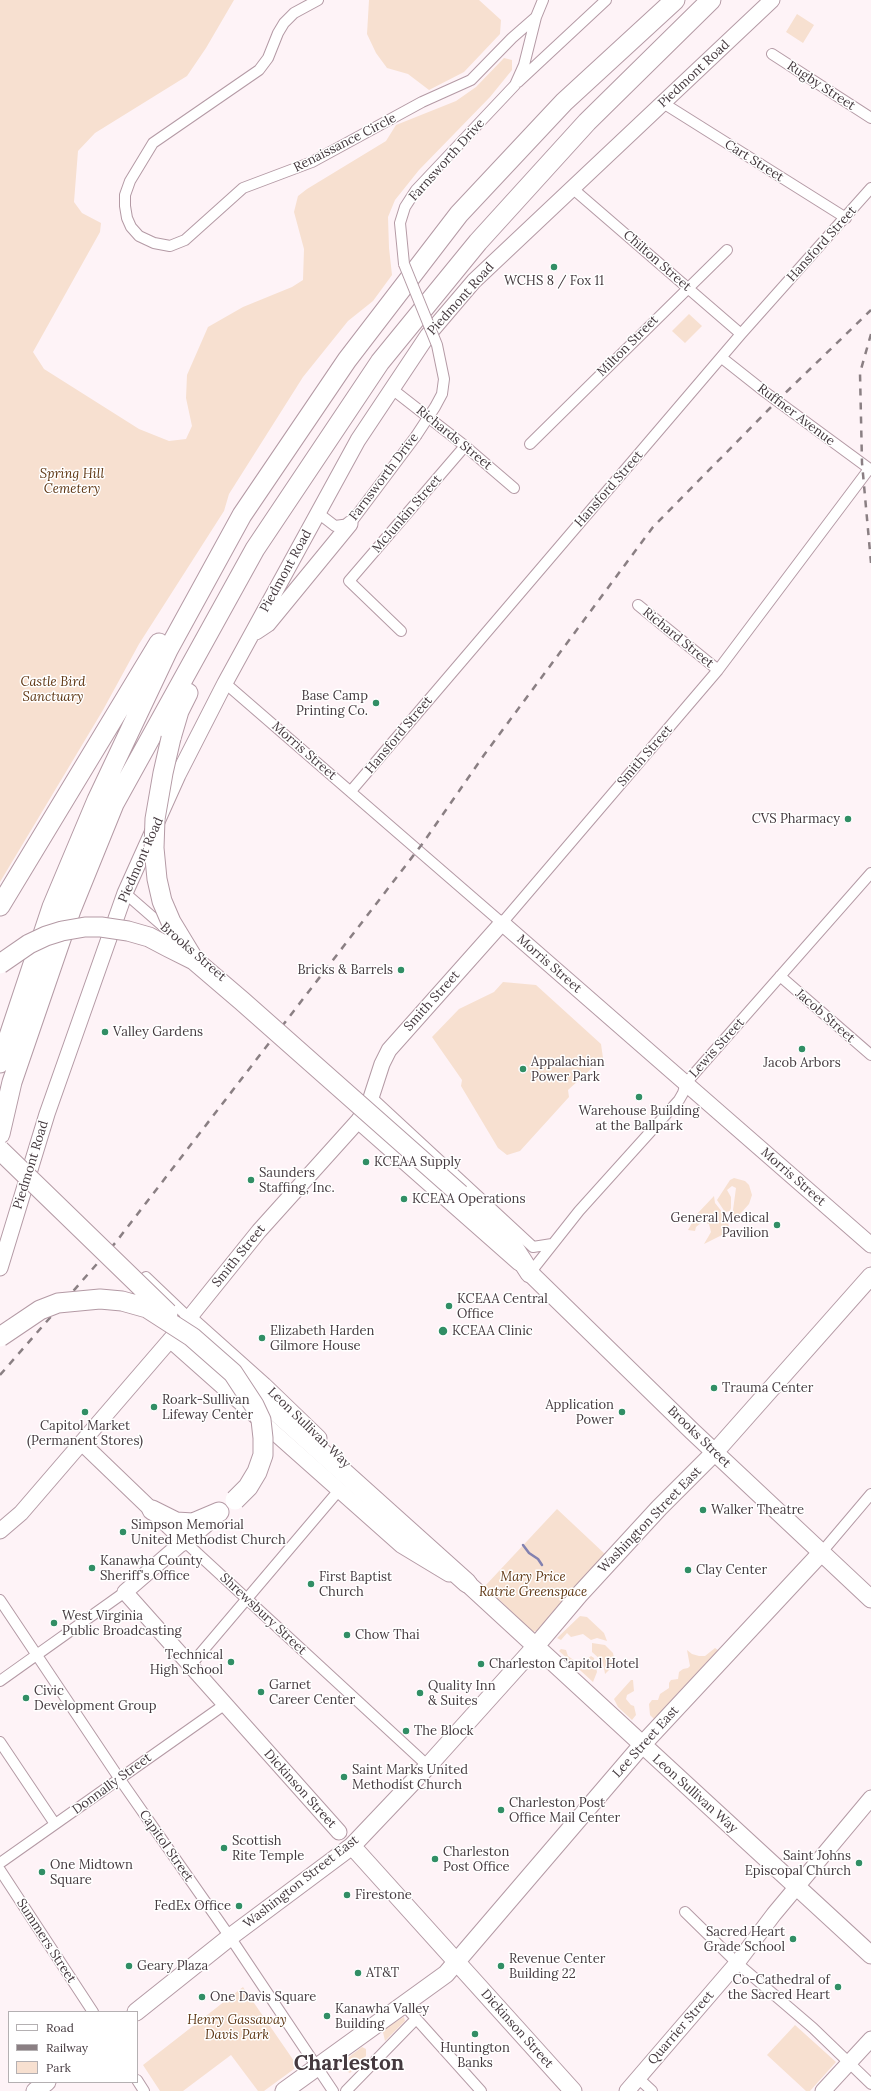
<!DOCTYPE html>
<style>
body{margin:0}
#map{position:relative;width:871px;height:2091px;overflow:hidden;background:#fef3f7;font-family:Lora,serif}
canvas{display:block}
.legend{position:absolute;left:8px;top:2011px;width:130px;height:72px;box-sizing:border-box;background:#fff;border:1px solid #b4b0b2;margin:0;padding:5px 7px;list-style:none;font-size:12px;color:#44393e}
.legend li{display:flex;align-items:center;gap:8px;height:20px}
.legend b{width:20px;border:1px solid #b4b0b2}
</style>
<div id="map">
<canvas width="871" height="2091"></canvas>
<ul class="legend">
<li><b style="height:5px;background:#fff"></b>Road</li>
<li><b style="height:5px;background:#8a7f83"></b>Railway</li>
<li><b style="height:11px;background:#f7e0d0"></b>Park</li>
</ul>
</div>
<script>
const ctx = document.querySelector('canvas').getContext('2d');
ctx.lineJoin = 'round';
function paint(path, color) { ctx.fillStyle = color; ctx.fill(path, 'evenodd'); }
const shape = rows => new Path2D(rows.map(r => 'M' + r).join(''));
function trace(path, color, width, dash) { ctx.strokeStyle = color; ctx.lineWidth = width; ctx.lineCap = dash ? 'butt' : 'round'; ctx.setLineDash(dash || []); ctx.stroke(path); }
function drawText(font, color, halo, rows, align = 'center') {
  ctx.font = font + ' Lora,serif'; ctx.lineWidth = 3; ctx.setLineDash([]); ctx.textBaseline = 'middle'; ctx.strokeStyle = halo; ctx.fillStyle = color; for (const [text, x, y, turn = 0] of rows) {
    ctx.save(); ctx.translate(x, y); ctx.rotate((+turn || 0) * Math.PI / 180); ctx.textAlign = isNaN(turn) ? turn : align; if (halo) ctx.strokeText(text, 0, 0); ctx.fillText(text, 0, 0); ctx.restore();
  }
}
paint(shape([
 [0,0,234,0,206,48,187,76,95,133,78,151,74,202,82,213,101,223,100,232,33,352,44,369,139,429,169,441,186,439,192,426,186,398,187,375,208,327,243,307,292,287,303,280,304,249,294,212,298,196,307,189,386,141,396,125,456,101,476,87,504,58,512,60,512,70,490,97,419,170,395,200,388,217,389,248,392,275,373,301,348,321,303,377,229,494,224,511,139,644,103,710,0,882],
 [369,0,479,0,501,20,500,34,464,72,429,90,408,74,387,68,376,53,367,34],
 [797,14,814,25,803,43,786,32],
 [689,314,702,326,685,343,672,331],
 [503,982,536,985,601,1044,603,1058,568,1090,569,1097,520,1151,507,1155,498,1148,461,1086,462,1080,432,1037,459,1009,494,992],
 [734,1178,745,1181,749,1185,752,1195,749,1204,732,1223,730,1214,733,1210,736,1188,732,1186,727,1190,731,1197,731,1208,730,1211,725,1212,717,1200,730,1180],
 [714,1196,715,1203,727,1218,729,1227,722,1235,704,1244,711,1232,709,1224,702,1222,696,1227,695,1231,688,1230,697,1214],
 [557,1509,606,1555,539,1630,533,1632,485,1586],
 [580,1616,587,1617,604,1633,607,1641,597,1638,591,1640,583,1634,571,1637,567,1633,561,1640,557,1638],
 [592,1643,605,1645,613,1653,615,1664,605,1674,603,1662,592,1652],
 [715,1648,718,1650,654,1719,650,1715,649,1704,652,1700,658,1700,660,1694,669,1688,669,1683,671,1680,678,1679,679,1672,683,1669,688,1668,690,1666,687,1650,692,1654,699,1656,705,1656],
 [561,1649,566,1650,568,1656,575,1661,584,1661,591,1656,594,1658,597,1672,593,1682,559,1651],
 [631,1680,633,1680,634,1691,627,1695,626,1699,631,1705,634,1706,636,1715,632,1720,618,1707,614,1699],
 [243,1987,294,2061,296,2066,294,2069,264,2091,258,2091,231,2055,183,2091,160,2091,143,2065],
 [404,2017,405,2021,385,2041,383,2032,379,2031],
 [795,2025,836,2062,810,2091,806,2091,767,2055],
 [362,2047,366,2049,366,2056,350,2073,348,2072,342,2062]
]), '#f7e0d0');
trace(shape([
 [523,1545,529,1553,538,1559,542,1565]
]), '#8281b0', 2.5);
const street = shape([
 [318,0,294,13,284,23,278,33,268,58,259,70,153,143,130,181,125,195,125,206,127,218,131,227,139,236,154,243,170,246,185,240,243,188,312,162,422,102,471,80,512,38,536,17],
 [772,54,871,118],
 [518,82,606,0],
 [663,103,846,218],
 [572,188,741,334],
 [404,264,400,223,405,207,416,190,515,85,524,65,536,17,543,0],
 [722,358,765,392,871,470],
 [392,389,465,446,514,488],
 [530,444,727,250],
 [318,513,335,526,350,524,416,436],
 [638,605,718,670],
 [401,631,349,581,465,446],
 [225,683,502,923,718,670,869,469],
 [351,791,741,334,871,188],
 [125,893,172,934],
 [780,976,871,1055],
 [371,1097,533,1247,552,1244],
 [530,1273,579,1211,679,1100,683,1093,686,1083,871,873],
 [146,1277,189,1318],
 [184,1541,428,1766],
 [821,1553,871,1494],
 [0,1600,119,1778,230,1937,333,2091],
 [189,1667,340,1489],
 [0,1681,125,1592],
 [0,1742,55,1824],
 [0,1863,224,1705],
 [0,1870,93,2012],
 [685,1912,737,1963,813,2028,871,2084],
 [403,2004,481,2091],
 [638,2078,652,2091],
 [137,2080,144,2091],
 [346,2091,416,2019]
]);
const secondary = shape([
 [256,632,268,624,350,524],
 [358,1121,519,1263],
 [0,1268,47,1114,125,893,178,775,225,683,358,440,428,335,474,281,772,0],
 [189,1318,264,1385,319,1438],
 [170,1340,401,1545,449,1574],
 [82,1443,184,1541,125,1592,339,1832],
 [0,1531,21,1513,189,1318,259,1231,358,1121,368,1107,382,1064,389,1050,502,923,871,1245],
 [627,2091,737,1963,774,1914,871,1798],
 [823,2091,871,2039]
]);
const primary = shape([
 [530,1273,692,1431,871,1599],
 [467,1583,871,1955],
 [352,1846,573,2091],
 [136,2012,230,1937,352,1846,428,1766,535,1647,579,1595,659,1508,715,1452,871,1276],
 [35,2091,47,2082],
 [284,2091,446,1974,642,1745,821,1553]
]);
const highway = shape([
 [171,738,179,711,188,693],
 [0,906,159,643],
 [0,1063,52,907,97,800,168,650,242,515,347,360,459,214,564,102,675,0],
 [0,1134,12,1082,71,910,114,804,255,549,380,362,478,242,587,122,711,0],
 [460,1194,510,1242,530,1273],
 [242,1381,467,1583],
 [152,1510,176,1522,193,1523,219,1512],
 [184,1541,209,1520]
]);
trace(street, '#b49aa5', 12);
trace(secondary, '#b49aa5', 17);
trace(primary, '#b49aa5', 19);
trace(highway, '#b49aa5', 21);
trace(street, '#fff', 10);
trace(secondary, '#fff', 15);
trace(primary, '#fff', 17);
trace(highway, '#fff', 19);
trace(shape([
 [871,334,860,373,862,463,871,563],
 [0,1375,116,1242,423,843,484,755,653,527,777,401,871,310]
]), '#8a7f83', 2.5, [7, 7]);
const streetBridge = shape([
 [404,264,437,345,444,379,442,394,435,407,416,436]
]);
const highwayBridge = shape([
 [171,738,163,773,155,819,154,848,157,879,162,901,171,922,194,960],
 [0,964,29,944,46,936,62,931,85,927,101,927,128,931,149,937,168,947,194,960,242,1001,460,1194],
 [0,1150,168,1313],
 [0,1337,40,1310,58,1303,100,1299,122,1301,147,1308,192,1337,233,1373,254,1405,261,1420,263,1438,263,1455,257,1472,248,1487,235,1500]
]);
trace(streetBridge, '#b49aa5', 12, []);
trace(highwayBridge, '#b49aa5', 21, []);
trace(streetBridge, '#fff', 10);
trace(highwayBridge, '#fff', 19);
for (const [x, y, r, color] of [
 [554,267,4,"#318e65"],
 [376,703,4,"#318e65"],
 [848,819,4,"#318e65"],
 [401,970,4,"#318e65"],
 [105,1032,4,"#318e65"],
 [802,1049,4,"#318e65"],
 [523,1069,4,"#318e65"],
 [639,1097,4,"#318e65"],
 [366,1162,4,"#318e65"],
 [251,1180,4,"#318e65"],
 [404,1199,4,"#318e65"],
 [777,1225,4,"#318e65"],
 [449,1306,4,"#318e65"],
 [443,1331,5,"#318e65"],
 [262,1338,4,"#318e65"],
 [714,1388,4,"#318e65"],
 [154,1407,4,"#318e65"],
 [85,1412,4,"#318e65"],
 [622,1412,4,"#318e65"],
 [703,1510,4,"#318e65"],
 [123,1532,4,"#318e65"],
 [92,1568,4,"#318e65"],
 [688,1570,4,"#318e65"],
 [311,1584,4,"#318e65"],
 [54,1623,4,"#318e65"],
 [347,1635,4,"#318e65"],
 [231,1662,4,"#318e65"],
 [481,1664,4,"#318e65"],
 [261,1692,4,"#318e65"],
 [420,1693,4,"#318e65"],
 [26,1698,4,"#318e65"],
 [406,1731,4,"#318e65"],
 [344,1777,4,"#318e65"],
 [501,1810,4,"#318e65"],
 [224,1848,4,"#318e65"],
 [435,1859,4,"#318e65"],
 [859,1863,4,"#318e65"],
 [42,1872,4,"#318e65"],
 [347,1895,4,"#318e65"],
 [239,1906,4,"#318e65"],
 [793,1939,4,"#318e65"],
 [129,1966,4,"#318e65"],
 [501,1966,4,"#318e65"],
 [358,1973,4,"#318e65"],
 [838,1987,4,"#318e65"],
 [202,1997,4,"#318e65"],
 [327,2016,4,"#318e65"],
 [475,2034,4,"#318e65"]
]) { const dot = new Path2D(); dot.arc(x, y, r, 0, 2 * Math.PI); ctx.fillStyle = color; ctx.fill(dot); trace(dot, '#fff', 1.5); }
drawText('13px', '#44393e', '#fff', [
 ["Piedmont Road",694,74,-43],
 ["Rugby Street",821,86,33],
 ["Renaissance Circle",345,143,-27],
 ["Farnsworth Drive",447,160,-48],
 ["Cart Street",754,161,32],
 ["Hansford Street",822,244,-48],
 ["Chilton Street",657,261,41],
 ["Piedmont Road",461,299,-48],
 ["Milton Street",628,346,-45],
 ["Ruffner Avenue",796,415,37],
 ["Richards Street",454,438,39],
 ["Farnsworth Drive",384,477,-53],
 ["Hansford Street",609,489,-49],
 ["McJunkin Street",407,514,-49],
 ["Piedmont Road",286,571,-61],
 ["Richard Street",678,638,39],
 ["Hansford Street",399,735,-50],
 ["Morris Street",304,751,41],
 ["Smith Street",645,756,-49],
 ["Piedmont Road",141,860,-66],
 ["Brooks Street",193,952,41],
 ["Morris Street",549,964,41],
 ["Smith Street",432,1001,-48],
 ["Jacob Street",825,1016,41],
 ["Lewis Street",717,1048,-48],
 ["Piedmont Road",31,1165,-73],
 ["Morris Street",793,1177,41],
 ["Smith Street",239,1256,-51],
 ["Leon Sullivan Way",309,1428,44],
 ["Brooks Street",699,1437,44],
 ["Washington Street East",650,1520,-46],
 ["Shrewsbury Street",263,1614,43],
 ["Lee Street East",646,1742,-48],
 ["Donnally Street",112,1784,-36],
 ["Dickinson Street",300,1789,48],
 ["Leon Sullivan Way",695,1794,42],
 ["Capitol Street",166,1846,55],
 ["Washington Street East",301,1882,-38],
 ["Summers Street",46,1941,57],
 ["Quarrier Street",681,2028,-49],
 ["Dickinson Street",517,2029,48]
]);
drawText('13px', '#44393e', '#fff', [
 ["WCHS 8 / Fox 11",554,281,"center"],
 ["Base Camp",368,696,"right"],
 ["Printing Co.",368,711,"right"],
 ["CVS Pharmacy",840,819,"right"],
 ["Bricks & Barrels",393,970,"right"],
 ["Valley Gardens",113,1032],
 ["Appalachian",531,1062],
 ["Power Park",531,1077],
 ["Jacob Arbors",802,1063,"center"],
 ["Warehouse Building",639,1111,"center"],
 ["at the Ballpark",639,1126,"center"],
 ["KCEAA Supply",374,1162],
 ["Saunders",259,1173],
 ["Staffing, Inc.",259,1188],
 ["KCEAA Operations",412,1199],
 ["General Medical",769,1218,"right"],
 ["Pavilion",769,1233,"right"],
 ["KCEAA Central",457,1299],
 ["Office",457,1314],
 ["Elizabeth Harden",270,1331],
 ["Gilmore House",270,1346],
 ["KCEAA Clinic",452,1331],
 ["Trauma Center",722,1388],
 ["Roark-Sullivan",162,1400],
 ["Lifeway Center",162,1415],
 ["Application",614,1405,"right"],
 ["Power",614,1420,"right"],
 ["Capitol Market",85,1426,"center"],
 ["(Permanent Stores)",85,1441,"center"],
 ["Walker Theatre",711,1510],
 ["Simpson Memorial",131,1525],
 ["United Methodist Church",131,1540],
 ["Kanawha County",100,1561],
 ["Sheriff's Office",100,1576],
 ["Clay Center",696,1570],
 ["First Baptist",319,1577],
 ["Church",319,1592],
 ["West Virginia",62,1616],
 ["Public Broadcasting",62,1631],
 ["Chow Thai",355,1635],
 ["Technical",223,1655,"right"],
 ["High School",223,1670,"right"],
 ["Charleston Capitol Hotel",489,1664],
 ["Garnet",269,1685],
 ["Career Center",269,1700],
 ["Quality Inn",428,1686],
 ["& Suites",428,1701],
 ["Civic",34,1691],
 ["Development Group",34,1706],
 ["The Block",414,1731],
 ["Saint Marks United",352,1770],
 ["Methodist Church",352,1785],
 ["Charleston Post",509,1803],
 ["Office Mail Center",509,1818],
 ["Scottish",232,1841],
 ["Rite Temple",232,1856],
 ["Charleston",443,1852],
 ["Post Office",443,1867],
 ["Saint Johns",851,1856,"right"],
 ["Episcopal Church",851,1871,"right"],
 ["One Midtown",50,1865],
 ["Square",50,1880],
 ["Firestone",355,1895],
 ["FedEx Office",231,1906,"right"],
 ["Sacred Heart",785,1932,"right"],
 ["Grade School",785,1947,"right"],
 ["Revenue Center",509,1959],
 ["Building 22",509,1974],
 ["Geary Plaza",137,1966],
 ["AT&T",366,1973],
 ["Co-Cathedral of",830,1980,"right"],
 ["the Sacred Heart",830,1995,"right"],
 ["One Davis Square",210,1997],
 ["Kanawha Valley",335,2009],
 ["Building",335,2024],
 ["Huntington",475,2048,"center"],
 ["Banks",475,2063,"center"]
], 'left');
drawText('italic 13px', '#5e3613', '#fff', [
 ["Spring Hill",72,474],
 ["Cemetery",72,489],
 ["Castle Bird",53,682],
 ["Sanctuary",53,697],
 ["Mary Price",533,1577],
 ["Ratrie Greenspace",533,1592],
 ["Henry Gassaway",237,2020],
 ["Davis Park",237,2035]
]);
drawText('bold 21px', '#44393e', '#fff', [
 ["Charleston",349,2064]
]);
</script>
